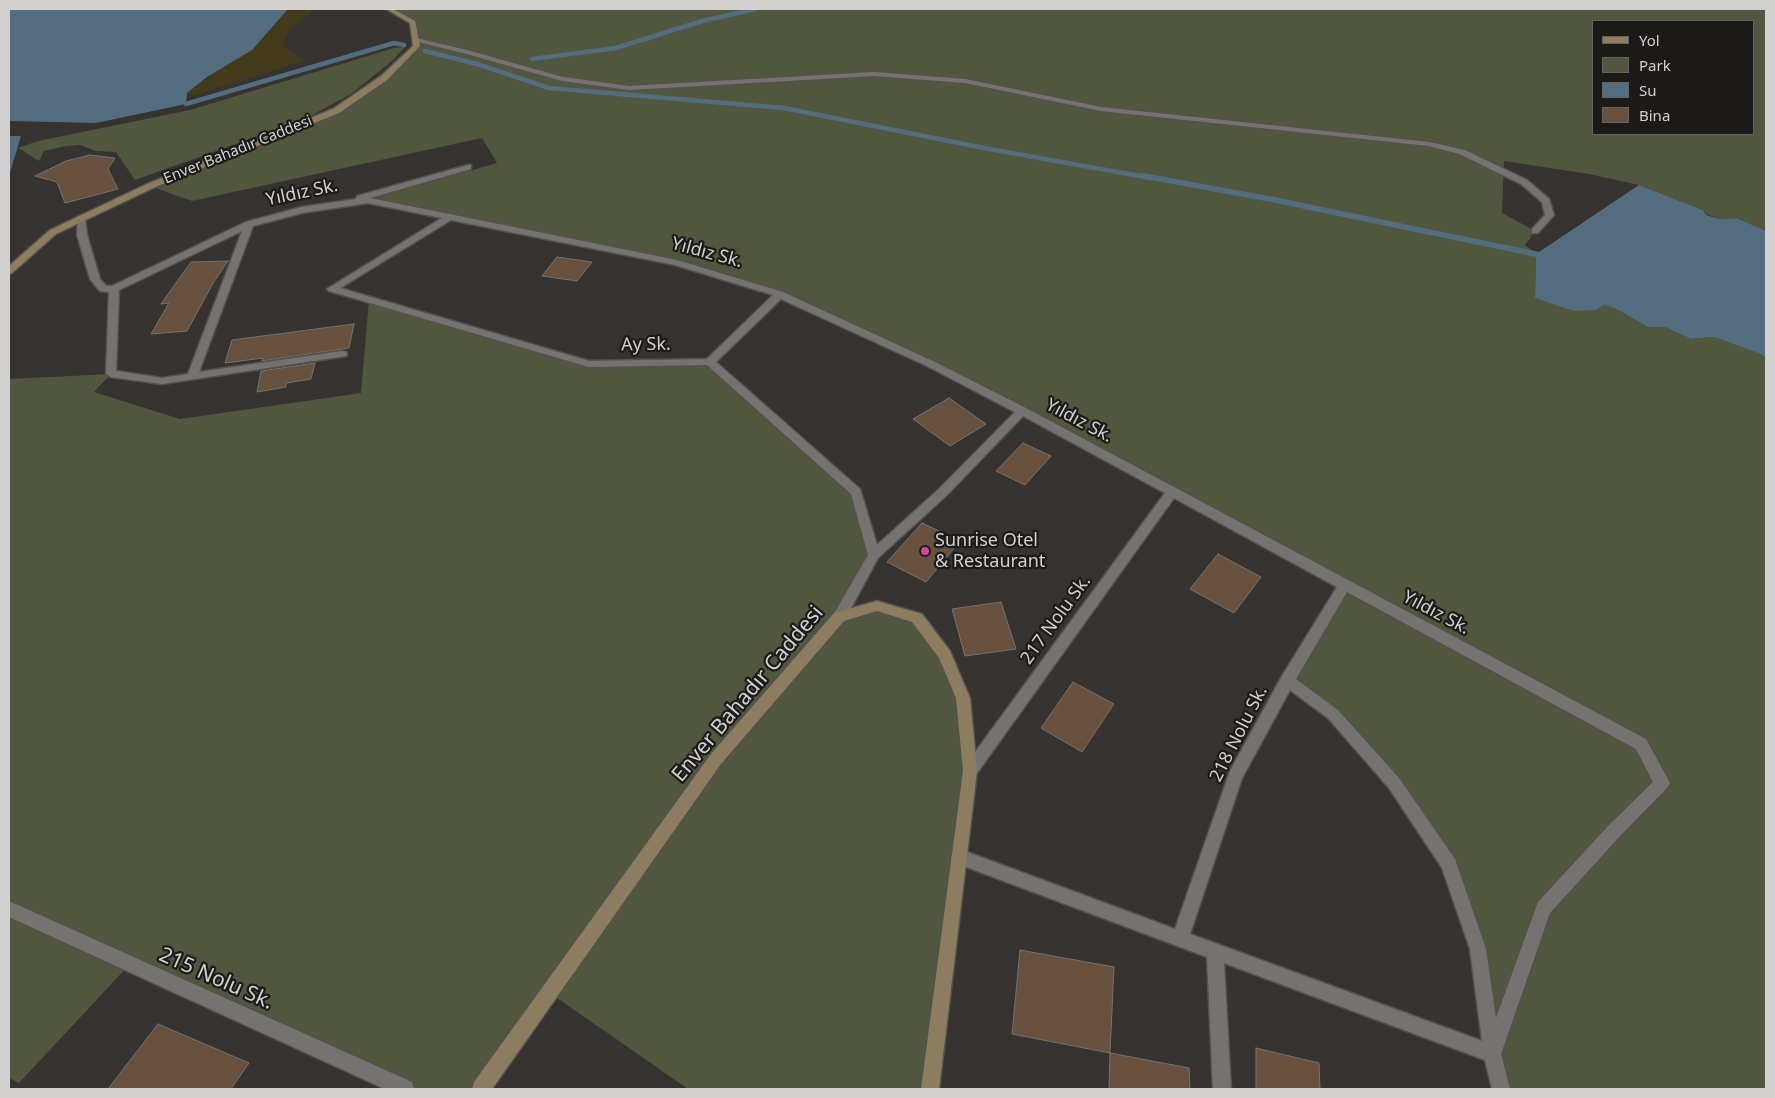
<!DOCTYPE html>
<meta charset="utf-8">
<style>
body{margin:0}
#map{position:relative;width:1775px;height:1098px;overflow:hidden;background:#35322f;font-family:"Noto Sans",sans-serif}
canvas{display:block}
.frame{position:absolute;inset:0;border:10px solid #d3d1cf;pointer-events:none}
.legend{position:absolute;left:1592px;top:20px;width:162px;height:115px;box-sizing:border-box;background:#1c1a19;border:1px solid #656362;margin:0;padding:6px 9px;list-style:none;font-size:15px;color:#d3d1cf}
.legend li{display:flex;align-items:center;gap:10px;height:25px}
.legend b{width:25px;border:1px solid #656362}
</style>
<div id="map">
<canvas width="1775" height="1098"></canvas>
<div class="frame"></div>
<ul class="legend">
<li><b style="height:6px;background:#8c7d60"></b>Yol</li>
<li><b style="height:14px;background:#51563e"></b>Park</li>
<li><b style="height:14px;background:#536d7f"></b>Su</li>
<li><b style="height:14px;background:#67503e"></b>Bina</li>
</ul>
</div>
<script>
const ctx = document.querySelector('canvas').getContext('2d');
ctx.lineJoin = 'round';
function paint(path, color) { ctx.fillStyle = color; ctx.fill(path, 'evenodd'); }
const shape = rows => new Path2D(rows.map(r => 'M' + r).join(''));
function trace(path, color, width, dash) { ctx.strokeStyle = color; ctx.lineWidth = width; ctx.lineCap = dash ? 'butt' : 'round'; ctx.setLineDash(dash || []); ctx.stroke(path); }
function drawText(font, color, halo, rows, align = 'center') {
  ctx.font = font + ' "Noto Sans",sans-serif'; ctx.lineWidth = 4.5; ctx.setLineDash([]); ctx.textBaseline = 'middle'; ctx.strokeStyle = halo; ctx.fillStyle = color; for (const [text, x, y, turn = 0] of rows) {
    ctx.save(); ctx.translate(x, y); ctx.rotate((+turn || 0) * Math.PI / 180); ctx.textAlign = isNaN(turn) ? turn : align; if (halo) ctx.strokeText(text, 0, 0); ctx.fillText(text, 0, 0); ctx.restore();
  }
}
paint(shape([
 [389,9,1766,9,1766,231,1737,218,1720,219,1706,214,1703,210,1639,185,1589,174,1504,161,1502,213,1535,231,1525,245,1536,254,1535,298,1596,310,1604,305,1616,309,1648,327,1665,327,1691,339,1714,337,1762,354,1766,358,1766,1089,1501,1089,1492,1054,1478,949,1449,864,1333,714,1287,680,1345,585,1022,411,768,289,677,263,368,200,497,163,482,138,192,201,150,186,336,111,384,78,417,46,413,22],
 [1594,21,1754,21,1754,134,1594,134],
 [405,47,392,61,351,94,303,120,135,180,116,152,96,151,80,145,66,146,44,151,39,161,18,148,38,141,190,110,394,48],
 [369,300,589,364,710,362,856,492,874,555,839,617,877,606,917,618,963,698,970,771,930,1089,688,1089,550,993,481,1089,405,1089,130,964,19,1083,9,1078,9,379,111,374,94,392,180,419,361,393]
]), '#51563e');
paint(shape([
 [288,9,310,9,311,13,291,28,282,44,305,61,194,95,187,93,269,31]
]), '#423a1a');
paint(shape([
 [9,9,288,9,252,50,207,77,187,93,186,104,96,123,9,121],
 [9,136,21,136,9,176],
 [1639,185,1703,210,1706,215,1720,219,1737,218,1766,231,1766,358,1761,354,1714,337,1691,339,1665,327,1648,327,1616,309,1604,305,1596,310,1574,311,1535,298,1536,254]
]), '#536d7f');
trace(shape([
 [425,51,477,64,549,88,784,108,984,148,1151,178],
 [532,59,616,48,702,21,756,9],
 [186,104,394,43,404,45]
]), '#536d7f', 4.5);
trace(shape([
 [1144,176,1270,199,1545,256]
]), '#536d7f', 5.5);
const building = shape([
 [90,155,115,158,108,169,118,189,65,203,57,182,35,176,66,161,90,155],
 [557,257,592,262,577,281,542,276,557,257],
 [228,261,212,285,187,331,151,334,169,303,161,304,191,262,228,261],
 [354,324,349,348,262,361,263,358,225,363,232,340,354,324],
 [315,363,311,379,286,383,286,387,257,392,261,371,315,363],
 [949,398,986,424,950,446,913,419,949,398],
 [1023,443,1051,456,1025,485,996,471,1023,443],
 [922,523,960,541,926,582,887,562,922,523],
 [1218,554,1261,577,1234,613,1190,589,1218,554],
 [1001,602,1016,649,965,656,952,609,1001,602],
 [1073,682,1114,704,1082,752,1041,728,1073,682],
 [1020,950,1114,967,1110,1053,1012,1034,1020,950],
 [158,1024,249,1063,231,1089,108,1089,158,1024],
 [1256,1048,1319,1063,1320,1089,1256,1089,1256,1048],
 [1110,1053,1189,1068,1190,1089,1109,1089,1110,1053]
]);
paint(building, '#67503e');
trace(building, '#76726f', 1);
const minor = shape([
 [416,38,467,50,563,77,629,86,874,72,965,79,1101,107,1429,142,1465,150,1527,180,1549,199,1554,215,1538,233,1532,233,1532,229,1545,215,1542,202,1521,184,1459,154,1429,146,1101,111,965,83,874,76,629,90,562,81,463,53,414,41,413,40,416,38],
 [468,165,471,165,471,169,370,198,677,260,783,292,935,362,1026,408,1646,739,1670,783,1667,788,1621,835,1550,913,1501,1054,1510,1089,1492,1089,1485,1060,1224,963,1231,1089,1213,1089,1207,957,953,862,951,857,953,852,959,849,1175,929,1230,771,1282,676,1337,587,1174,498,975,776,970,778,965,776,963,771,965,766,1165,493,1023,416,947,495,878,558,844,621,839,622,834,621,832,617,868,555,851,494,707,365,589,367,329,291,327,289,442,218,368,203,302,213,253,226,199,372,342,351,346,352,347,354,346,356,162,384,111,377,106,374,109,292,100,291,90,279,77,235,78,216,84,216,85,218,87,235,100,279,106,286,112,286,246,222,302,207,356,199,357,196,468,165],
 [451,220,675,265,773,295,707,359,589,361,340,288,451,220],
 [242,231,188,374,162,378,116,371,119,290,242,231],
 [781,299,927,366,1015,412,939,489,877,545,860,489,716,362,781,299],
 [1347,592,1636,749,1653,782,1609,825,1538,902,1496,1018,1486,949,1455,859,1399,778,1338,710,1296,679,1347,592],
 [1290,690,1328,718,1389,788,1442,868,1470,949,1482,1041,1190,934,1242,778,1290,690],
 [9,901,412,1082,414,1089,385,1089,9,917,9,901]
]);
const secondary = shape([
 [386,9,393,9,415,21,420,46,387,80,339,113,153,188,56,234,12,273,9,274,9,266,50,230,147,184,333,109,381,76,413,46,410,23,386,9],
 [877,601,922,614,950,651,970,698,977,771,939,1089,921,1089,963,771,956,698,939,658,912,622,877,611,844,621,721,764,492,1089,472,1089,474,1082,711,754,834,613,877,601]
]);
trace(minor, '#54514e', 3);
trace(secondary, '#54514e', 3);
paint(minor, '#76726f');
paint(secondary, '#8c7d60');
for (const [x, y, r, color] of [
 [925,551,5,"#d1479c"]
]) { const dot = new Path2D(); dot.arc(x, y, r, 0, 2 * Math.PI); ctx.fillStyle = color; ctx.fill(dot); trace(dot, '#1c1a19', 2); }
drawText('15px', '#d3d1cf', '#1c1a19', [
 ["Enver Bahadır Caddesi",238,150,-22]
]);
drawText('18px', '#d3d1cf', '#1c1a19', [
 ["Yıldız Sk.",302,193,-12],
 ["Yıldız Sk.",707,253,15],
 ["Ay Sk.",646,345,-1],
 ["Yıldız Sk.",1079,421,28],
 ["Yıldız Sk.",1436,613,28],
 ["217 Nolu Sk.",1056,620,-54],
 ["218 Nolu Sk.",1239,734,-63]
]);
drawText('18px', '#d3d1cf', '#1c1a19', [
 ["Sunrise Otel",935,541],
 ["& Restaurant",935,562]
], 'left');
drawText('21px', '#d3d1cf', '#1c1a19', [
 ["Enver Bahadır Caddesi",748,694,-50],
 ["215 Nolu Sk.",216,979,24]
]);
</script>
